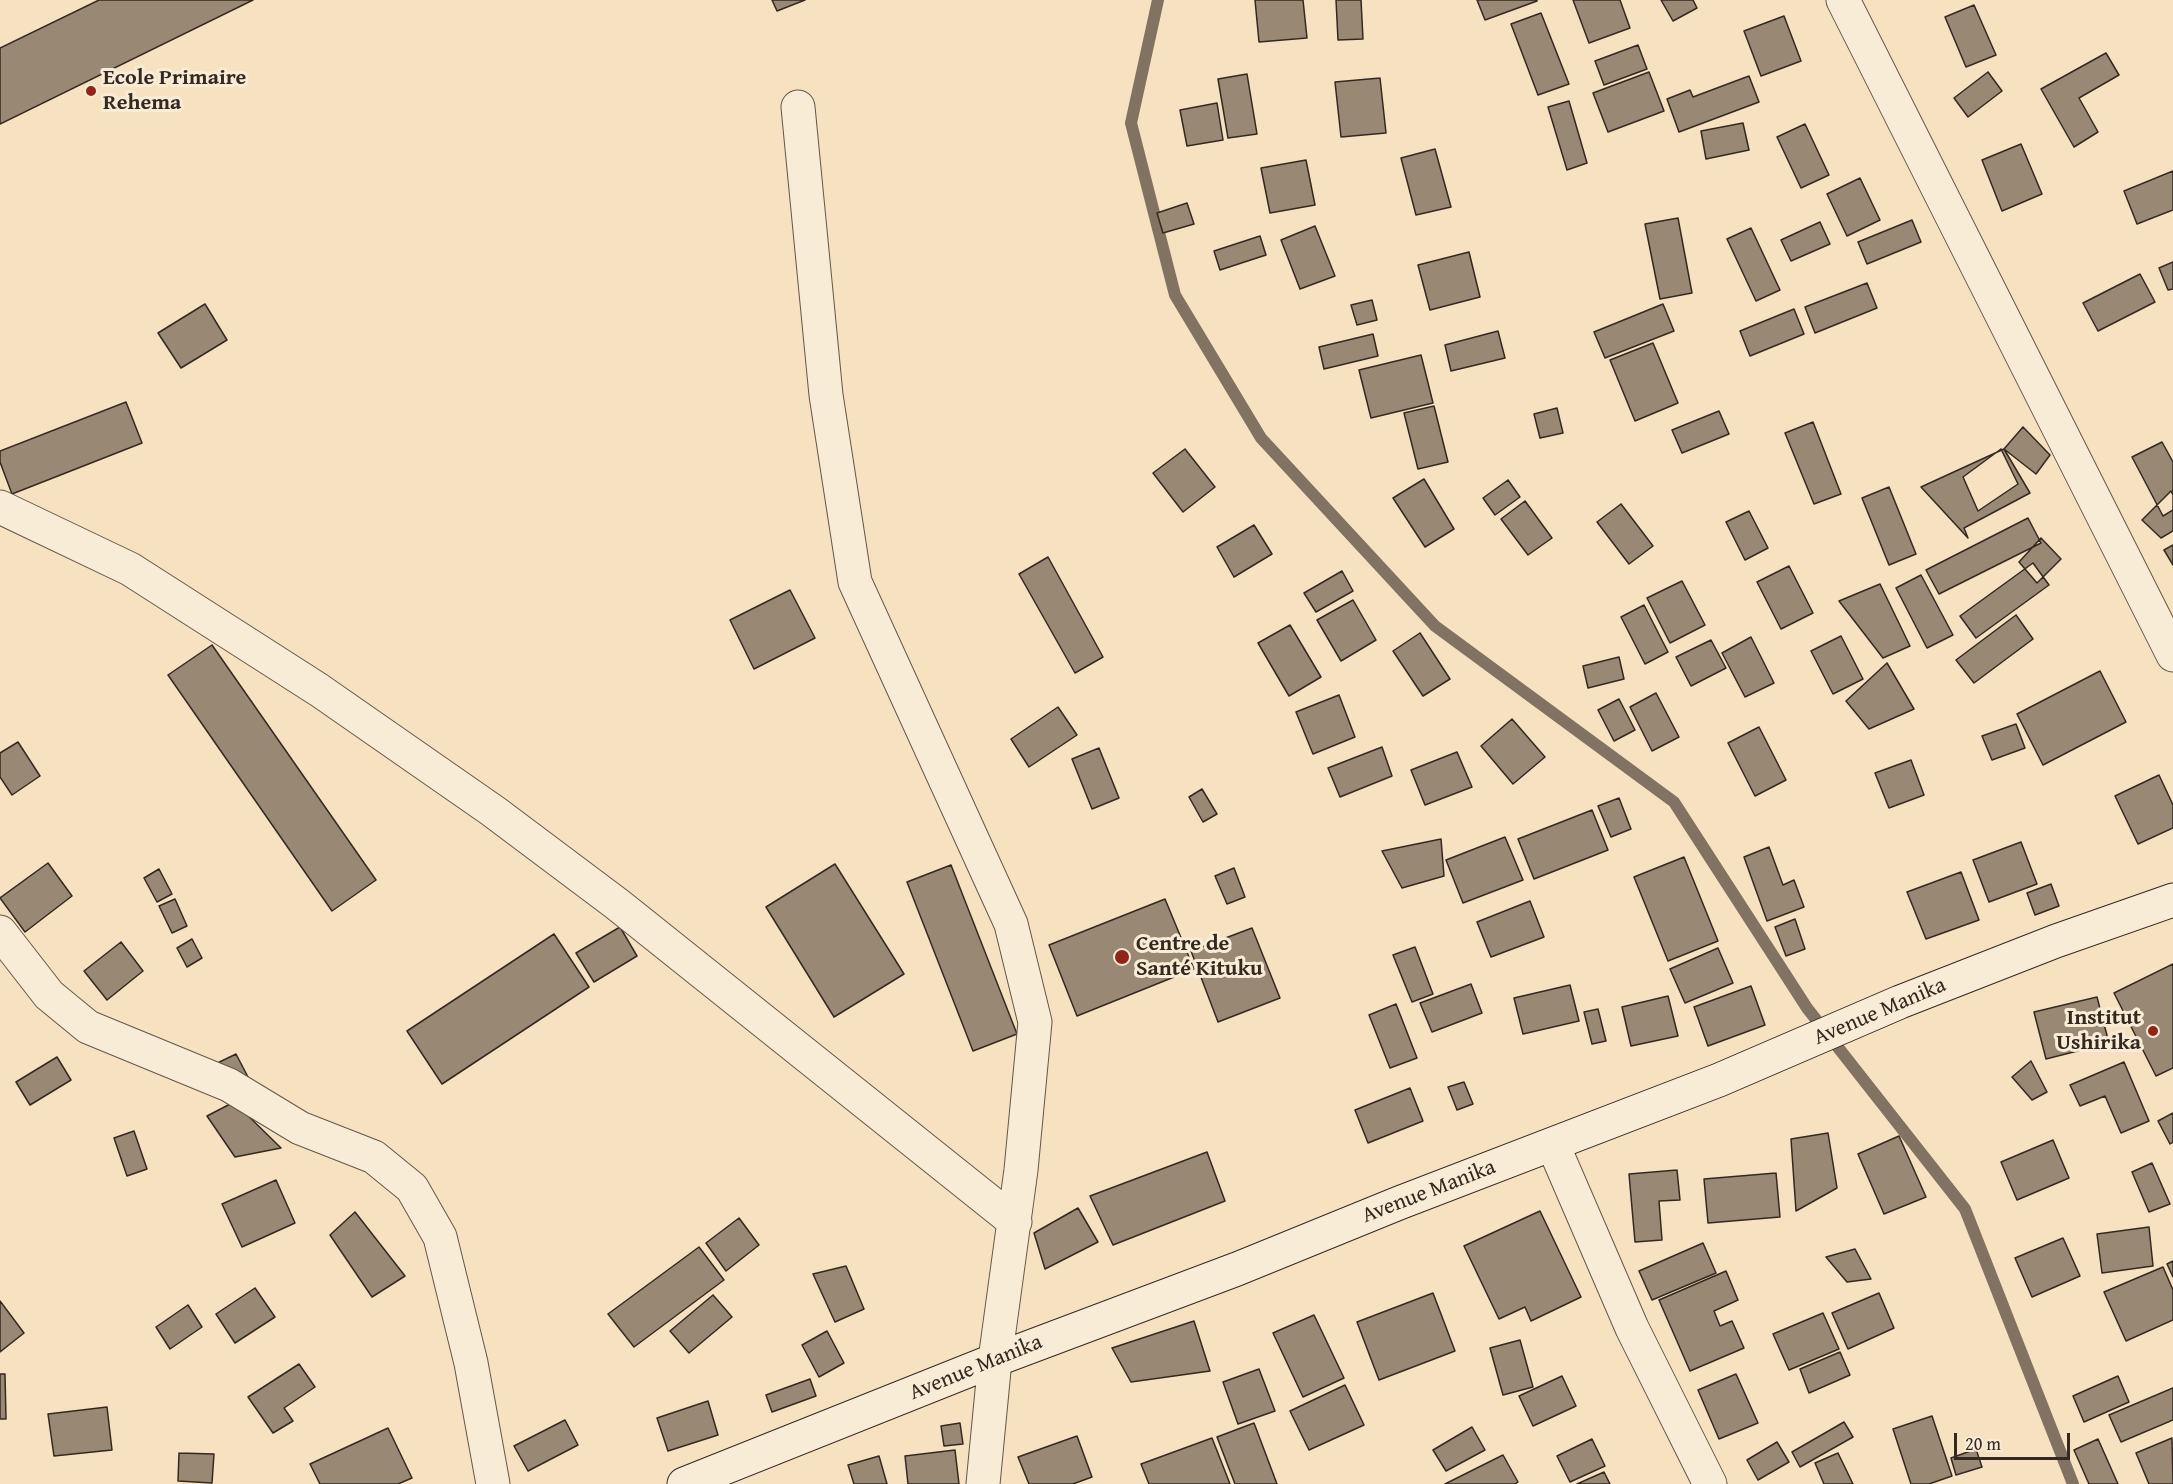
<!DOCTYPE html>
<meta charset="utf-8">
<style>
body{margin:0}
#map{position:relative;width:2173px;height:1484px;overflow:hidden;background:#f6e1c1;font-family:"Gentium Book Plus",serif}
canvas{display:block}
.scale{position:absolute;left:1954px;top:1433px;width:116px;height:27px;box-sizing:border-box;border:3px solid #342921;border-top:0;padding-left:8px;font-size:18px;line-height:21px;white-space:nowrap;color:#342921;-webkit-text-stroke:4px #f9ecd7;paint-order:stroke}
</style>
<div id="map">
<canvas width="2173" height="1484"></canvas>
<div class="scale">20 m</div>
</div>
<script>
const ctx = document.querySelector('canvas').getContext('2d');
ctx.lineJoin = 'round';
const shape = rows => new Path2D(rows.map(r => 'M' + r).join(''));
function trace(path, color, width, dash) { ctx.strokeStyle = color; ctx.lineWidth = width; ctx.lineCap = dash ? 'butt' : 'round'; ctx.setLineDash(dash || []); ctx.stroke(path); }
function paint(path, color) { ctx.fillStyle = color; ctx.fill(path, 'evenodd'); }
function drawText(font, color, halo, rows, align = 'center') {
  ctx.font = font + ' "Gentium Book Plus",serif'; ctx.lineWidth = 6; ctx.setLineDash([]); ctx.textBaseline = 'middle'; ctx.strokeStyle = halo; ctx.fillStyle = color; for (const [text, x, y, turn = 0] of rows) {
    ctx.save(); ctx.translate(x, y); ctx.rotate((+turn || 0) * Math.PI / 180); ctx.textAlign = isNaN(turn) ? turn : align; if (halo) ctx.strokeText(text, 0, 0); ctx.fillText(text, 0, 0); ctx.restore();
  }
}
trace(shape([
 [1158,0,1131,123,1175,295,1261,438,1435,626,1674,802,1807,1008,1965,1209,2073,1484]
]), '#817261', 12);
const building = shape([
 [99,0,253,0,0,124,0,48,99,0],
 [772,0,805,0,777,11,772,0],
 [1255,0,1303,0,1307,38,1259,42,1255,0],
 [1336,0,1361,0,1363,39,1338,40,1336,0],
 [1477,0,1537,0,1537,1,1485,20,1477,0],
 [1573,0,1620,0,1630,28,1589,43,1573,0],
 [1661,0,1693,0,1697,8,1673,21,1661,0],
 [1974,5,1996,55,1966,67,1945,17,1974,5],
 [1541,13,1569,84,1538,95,1511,24,1541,13],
 [1784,16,1801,61,1761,76,1744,31,1784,16],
 [1638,45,1647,69,1604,85,1595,61,1638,45],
 [2106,53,2119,75,2079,98,2098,132,2074,147,2041,89,2106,53],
 [1649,72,1664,111,1608,132,1593,93,1649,72],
 [1988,72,2002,91,1968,117,1954,98,1988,72],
 [1247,74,1257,134,1228,138,1218,79,1247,74],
 [1749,76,1759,102,1679,132,1667,99,1690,90,1693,97,1749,76],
 [1380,78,1386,133,1341,137,1335,82,1380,78],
 [1569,101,1587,163,1567,170,1548,107,1569,101],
 [1217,103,1223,140,1187,146,1180,110,1217,103],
 [1743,123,1749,150,1706,159,1701,131,1743,123],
 [1805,124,1829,175,1801,188,1777,137,1805,124],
 [2021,144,2042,194,2002,211,1982,160,2021,144],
 [1435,149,1451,207,1416,215,1401,158,1435,149],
 [1306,160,1315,205,1270,213,1261,168,1306,160],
 [2173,171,2173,210,2137,224,2124,191,2173,171],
 [1860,178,1880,220,1847,236,1827,194,1860,178],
 [1187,203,1194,224,1163,233,1157,213,1187,203],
 [1678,218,1692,293,1660,299,1645,224,1678,218],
 [1912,220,1921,242,1867,264,1858,242,1912,220],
 [1820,222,1830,244,1791,261,1781,240,1820,222],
 [1315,226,1335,276,1300,289,1281,240,1315,226],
 [1751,228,1780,290,1756,301,1727,239,1751,228],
 [1260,236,1266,255,1220,270,1214,251,1260,236],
 [1469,252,1480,297,1430,310,1418,265,1469,252],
 [2173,262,2173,289,2168,290,2159,268,2173,262],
 [2140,274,2155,302,2098,331,2083,303,2140,274],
 [1867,283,1877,308,1815,333,1805,307,1867,283],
 [1372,300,1377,320,1357,325,1351,305,1372,300],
 [205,304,227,340,181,368,158,333,205,304],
 [1663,304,1674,331,1605,358,1594,332,1663,304],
 [1794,309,1804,334,1750,356,1740,331,1794,309],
 [1498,331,1505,358,1451,371,1445,345,1498,331],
 [1373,334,1378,356,1324,369,1319,347,1373,334],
 [1653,343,1678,403,1635,421,1610,360,1653,343],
 [1421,355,1433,403,1371,418,1359,370,1421,355],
 [126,402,142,443,12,494,0,462,0,451,126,402],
 [1434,406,1448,462,1418,469,1404,413,1434,406],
 [1557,408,1563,433,1540,438,1534,414,1557,408],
 [1719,411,1729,434,1682,453,1672,430,1719,411],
 [1813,422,1841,494,1814,504,1785,433,1813,422],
 [2023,427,2050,455,2036,474,2004,449,2023,427],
 [2162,442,2173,462,2173,510,2163,516,2132,457,2162,442],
 [1185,449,1215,487,1183,512,1153,473,1185,449],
 [2001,449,2018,484,1978,511,1963,477,2001,449],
 [2004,449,2030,493,1964,528,1968,538,1921,487,2004,449],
 [1424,479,1454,529,1425,547,1393,498,1424,479],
 [1508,480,1520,497,1495,515,1483,498,1508,480],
 [1889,487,1916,554,1889,565,1862,498,1889,487],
 [2171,491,2173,495,2173,531,2161,538,2142,520,2171,491],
 [1525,501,1552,538,1528,555,1501,519,1525,501],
 [1621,504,1653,546,1629,564,1597,522,1621,504],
 [1749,511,1768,548,1745,560,1726,522,1749,511],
 [2028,518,2041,543,1939,594,1926,570,2028,518],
 [1254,525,1272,554,1234,577,1217,547,1254,525],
 [2041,538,2061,559,2037,583,2019,562,2041,538],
 [2173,545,2173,565,2164,550,2173,545],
 [1048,557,1103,657,1075,673,1019,574,1048,557],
 [2033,563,2049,585,1976,638,1960,616,2033,563],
 [1789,566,1813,613,1781,629,1757,582,1789,566],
 [1342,571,1353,591,1316,612,1304,593,1342,571],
 [1921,575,1953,635,1927,648,1896,588,1921,575],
 [1682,581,1705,625,1670,643,1647,598,1682,581],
 [1880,584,1910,646,1883,658,1839,601,1880,584],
 [790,590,815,638,754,669,730,620,790,590],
 [1353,600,1376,640,1341,661,1317,620,1353,600],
 [1644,605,1668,652,1645,664,1621,617,1644,605],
 [2016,615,2033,639,1974,683,1956,660,2016,615],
 [1290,625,1321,677,1289,696,1258,643,1290,625],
 [1420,633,1450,679,1423,696,1393,651,1420,633],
 [1841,636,1863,679,1833,694,1811,651,1841,636],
 [1751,637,1774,683,1745,697,1722,653,1751,637],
 [1711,640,1726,668,1691,686,1676,657,1711,640],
 [212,645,376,880,332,911,168,675,212,645],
 [1619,657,1624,679,1588,688,1583,666,1619,657],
 [1887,663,1914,709,1869,729,1846,701,1887,663],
 [2100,671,2126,722,2043,765,2017,714,2100,671],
 [1656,693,1679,737,1652,751,1630,707,1656,693],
 [1339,695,1355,737,1313,754,1296,712,1339,695],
 [1619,699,1635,730,1614,741,1598,710,1619,699],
 [1058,707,1077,735,1029,767,1011,739,1058,707],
 [1512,719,1545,757,1513,784,1481,746,1512,719],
 [2016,724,2025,748,1992,760,1982,736,2016,724],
 [1759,727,1786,780,1755,796,1728,743,1759,727],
 [18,742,40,776,12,795,0,777,0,753,18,742],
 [1382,747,1392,776,1340,797,1328,768,1382,747],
 [1099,748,1119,798,1092,809,1072,759,1099,748],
 [1457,752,1472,787,1425,805,1411,770,1457,752],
 [1911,760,1924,795,1889,808,1875,773,1911,760],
 [2159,775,2173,805,2173,828,2138,844,2115,796,2159,775],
 [1202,789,1217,814,1203,822,1189,797,1202,789],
 [1619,798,1631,829,1611,837,1598,806,1619,798],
 [1592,810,1608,850,1534,879,1518,839,1592,810],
 [1505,837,1523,880,1463,903,1446,860,1505,837],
 [1441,839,1444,876,1402,888,1382,851,1441,839],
 [2021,842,2037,884,1989,902,1973,860,2021,842],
 [1769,847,1783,885,1794,880,1804,907,1767,921,1744,857,1769,847],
 [1684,857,1718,941,1668,961,1634,877,1684,857],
 [48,863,72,896,25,932,0,898,48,863],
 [835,864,904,974,834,1017,766,907,835,864],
 [951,865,1017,1034,973,1051,907,882,951,865],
 [1234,868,1245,897,1227,904,1215,876,1234,868],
 [159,869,172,894,157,902,144,878,159,869],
 [1961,872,1979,920,1926,939,1907,892,1961,872],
 [2051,884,2059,906,2035,915,2027,893,2051,884],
 [175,899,187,926,172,933,159,906,175,899],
 [1165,899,1194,969,1077,1016,1049,945,1165,899],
 [1530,901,1544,937,1491,957,1477,922,1530,901],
 [1795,919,1805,949,1786,956,1775,927,1795,919],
 [620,927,637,956,594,982,576,953,620,927],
 [1252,928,1280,998,1218,1022,1191,951,1252,928],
 [554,934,589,987,442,1084,407,1031,554,934],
 [192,939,202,958,187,967,177,948,192,939],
 [121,942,143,971,107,1000,84,971,121,942],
 [1415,947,1433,994,1412,1002,1393,955,1415,947],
 [1718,948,1733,983,1685,1003,1670,969,1718,948],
 [2173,964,2173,1068,2156,1076,2114,993,2173,964],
 [1471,984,1482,1013,1432,1032,1420,1003,1471,984],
 [1570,985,1579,1021,1523,1034,1514,998,1570,985],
 [1751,986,1765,1025,1708,1046,1694,1007,1751,986],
 [1668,996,1678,1036,1631,1046,1622,1007,1668,996],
 [2097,997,2109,1043,2046,1059,2034,1012,2097,997],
 [1396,1004,1417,1058,1390,1068,1369,1015,1396,1004],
 [1598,1009,1606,1041,1592,1044,1584,1012,1598,1009],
 [236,1054,248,1077,212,1094,201,1071,236,1054],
 [57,1057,71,1080,30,1105,16,1082,57,1057],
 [2031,1061,2047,1092,2032,1100,2012,1077,2031,1061],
 [2124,1062,2149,1121,2121,1133,2105,1096,2080,1106,2070,1085,2124,1062],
 [1464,1082,1473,1104,1457,1110,1448,1087,1464,1082],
 [1410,1088,1423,1121,1368,1143,1355,1110,1410,1088],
 [234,1102,281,1148,235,1157,207,1116,234,1102],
 [2173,1113,2173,1142,2170,1144,2158,1121,2173,1113],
 [134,1131,147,1169,127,1176,114,1138,134,1131],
 [1828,1133,1837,1188,1796,1211,1791,1139,1828,1133],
 [1899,1136,1926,1197,1884,1214,1858,1154,1899,1136],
 [2053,1140,2069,1178,2017,1200,2001,1162,2053,1140],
 [1207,1152,1225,1201,1113,1245,1090,1196,1207,1152],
 [2152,1163,2170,1204,2149,1212,2132,1172,2152,1163],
 [1677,1170,1680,1200,1659,1201,1662,1240,1635,1242,1629,1174,1677,1170],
 [1776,1173,1780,1217,1708,1223,1704,1179,1776,1173],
 [276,1180,295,1223,242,1247,222,1204,276,1180],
 [1078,1208,1098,1242,1045,1269,1034,1233,1078,1208],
 [1540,1211,1581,1297,1531,1321,1525,1307,1499,1319,1464,1246,1540,1211],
 [355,1212,405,1276,372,1297,330,1235,355,1212],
 [739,1218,759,1245,726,1271,706,1243,739,1218],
 [2149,1227,2153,1266,2102,1273,2097,1234,2149,1227],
 [2063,1238,2080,1276,2032,1297,2015,1258,2063,1238],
 [1703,1243,1716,1273,1652,1300,1639,1271,1703,1243],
 [699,1247,724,1280,634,1347,608,1314,699,1247],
 [1855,1249,1871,1279,1847,1282,1826,1257,1855,1249],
 [2173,1261,2173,1277,2167,1264,2173,1261],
 [846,1266,864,1309,835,1322,813,1274,846,1266],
 [2163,1267,2173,1290,2173,1320,2126,1341,2104,1292,2163,1267],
 [1726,1271,1738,1300,1714,1311,1720,1326,1732,1321,1744,1348,1690,1371,1659,1300,1726,1271],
 [255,1288,275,1317,235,1343,216,1314,255,1288],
 [1433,1293,1455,1351,1379,1380,1357,1322,1433,1293],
 [1879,1293,1894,1328,1848,1349,1832,1313,1879,1293],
 [713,1295,732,1317,689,1353,670,1331,713,1295],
 [0,1301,24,1333,0,1352,0,1301],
 [188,1305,202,1327,170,1349,156,1327,188,1305],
 [1823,1313,1839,1349,1789,1370,1773,1334,1823,1313],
 [1314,1315,1344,1378,1303,1397,1273,1333,1314,1315],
 [1194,1321,1210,1371,1131,1382,1112,1348,1194,1321],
 [827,1331,844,1363,819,1377,802,1345,827,1331],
 [1520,1340,1533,1387,1503,1395,1490,1348,1520,1340],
 [1840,1352,1850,1375,1809,1393,1800,1369,1840,1352],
 [299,1364,315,1387,284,1408,293,1421,273,1433,248,1397,299,1364],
 [1259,1369,1275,1411,1238,1424,1223,1382,1259,1369],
 [0,1374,5,1374,6,1419,0,1419,0,1374],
 [1736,1374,1758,1423,1719,1439,1698,1390,1736,1374],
 [1562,1376,1576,1406,1533,1426,1519,1396,1562,1376],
 [2118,1376,2129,1402,2084,1422,2073,1396,2118,1376],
 [810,1379,816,1396,772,1412,766,1395,810,1379],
 [1345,1385,1364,1425,1309,1450,1290,1411,1345,1385],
 [2173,1388,2173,1420,2121,1442,2109,1415,2173,1388],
 [708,1401,718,1435,668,1451,657,1418,708,1401],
 [107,1407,112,1450,54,1456,48,1414,107,1407],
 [1932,1416,1952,1476,1929,1484,1911,1484,1893,1429,1932,1416],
 [565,1420,578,1445,528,1471,514,1446,565,1420],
 [1844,1422,1853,1437,1800,1467,1792,1452,1844,1422],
 [960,1423,963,1444,944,1446,941,1426,960,1423],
 [1254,1423,1277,1484,1235,1484,1217,1437,1254,1423],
 [1472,1427,1485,1450,1446,1471,1433,1450,1472,1427],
 [388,1428,412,1478,398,1484,320,1484,310,1464,388,1428],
 [1077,1436,1092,1477,1073,1484,1029,1484,1018,1457,1077,1436],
 [1212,1438,1230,1484,1149,1484,1141,1464,1212,1438],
 [2172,1438,2173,1484,2149,1484,2136,1453,2172,1438],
 [1592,1439,1605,1466,1570,1482,1557,1456,1592,1439],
 [2098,1439,2118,1484,2089,1484,2074,1450,2098,1439],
 [1777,1442,1789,1462,1758,1480,1747,1460,1777,1442],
 [1976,1449,1982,1467,1956,1475,1951,1458,1976,1449],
 [955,1450,959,1484,908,1484,905,1456,955,1450],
 [179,1453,214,1454,212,1483,178,1481,179,1453],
 [1838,1453,1853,1484,1824,1484,1815,1463,1838,1453],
 [1503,1455,1518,1482,1515,1484,1445,1484,1503,1455],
 [879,1456,887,1484,854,1484,848,1465,879,1456],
 [1604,1472,1610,1484,1577,1484,1604,1472]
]);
paint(building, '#998974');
trace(building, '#342921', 1.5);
const street = shape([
 [1843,0,2173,655],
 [798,107,826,395,855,582,1011,924,1035,1022,1021,1170,995,1360,983,1484],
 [0,507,130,569,319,690,493,811,617,904,1015,1222],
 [0,932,49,995,88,1027,229,1085,300,1128,374,1157,412,1188,440,1237,471,1363,493,1484],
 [1553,1145,1632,1328,1710,1484]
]);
const secondary = shape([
 [684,1484,995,1360,1237,1269,1399,1203,1719,1080,1900,1002,2056,941,2173,900]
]);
trace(street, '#645749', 35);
trace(secondary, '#342921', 35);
trace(street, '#f9ecd7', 33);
trace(secondary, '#f9ecd7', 33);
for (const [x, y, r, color] of [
 [91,91,6,"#8f2418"],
 [1122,957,8,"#8f2418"],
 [2153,1031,6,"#8f2418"]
]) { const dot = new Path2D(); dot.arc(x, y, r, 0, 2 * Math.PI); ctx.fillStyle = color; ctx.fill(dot); trace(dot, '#f9ecd7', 2); }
drawText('bold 22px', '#342921', '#f9ecd7', [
 ["Ecole Primaire",103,78],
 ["Rehema",103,103],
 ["Centre de",1136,944],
 ["Santé Kituku",1136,969],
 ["Institut",2141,1018,"right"],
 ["Ushirika",2141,1043,"right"]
], 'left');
drawText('22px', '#342921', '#f9ecd7', [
 ["Avenue Manika",1880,1012,-23],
 ["Avenue Manika",1429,1192,-21],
 ["Avenue Manika",976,1368,-22]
]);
</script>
